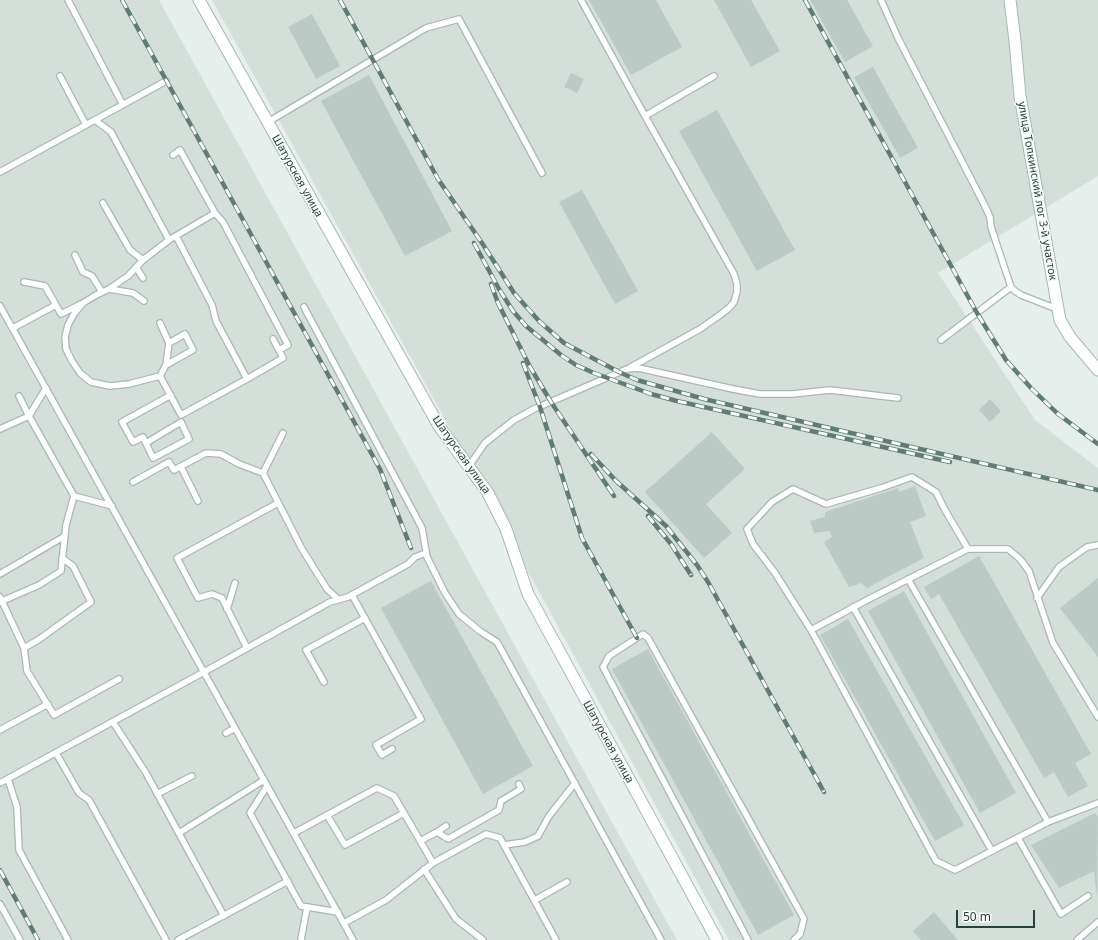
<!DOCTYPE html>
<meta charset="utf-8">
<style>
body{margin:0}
#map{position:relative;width:1098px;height:940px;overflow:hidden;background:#e6efeb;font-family:"Noto Sans",sans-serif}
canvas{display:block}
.scale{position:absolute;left:956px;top:910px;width:79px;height:18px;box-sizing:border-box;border:2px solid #24423a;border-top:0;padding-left:5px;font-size:12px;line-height:14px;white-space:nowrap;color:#24423a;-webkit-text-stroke:3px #f7fbf9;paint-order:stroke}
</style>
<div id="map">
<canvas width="1098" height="940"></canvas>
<div class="scale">50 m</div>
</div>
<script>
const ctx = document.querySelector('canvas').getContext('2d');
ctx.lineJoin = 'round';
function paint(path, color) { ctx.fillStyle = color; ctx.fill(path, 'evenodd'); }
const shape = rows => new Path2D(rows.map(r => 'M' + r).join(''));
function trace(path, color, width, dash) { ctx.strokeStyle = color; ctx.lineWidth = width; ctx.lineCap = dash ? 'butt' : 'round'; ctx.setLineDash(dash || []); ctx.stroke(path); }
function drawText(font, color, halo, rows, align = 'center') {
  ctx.font = font + ' "Noto Sans",sans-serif'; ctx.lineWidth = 3; ctx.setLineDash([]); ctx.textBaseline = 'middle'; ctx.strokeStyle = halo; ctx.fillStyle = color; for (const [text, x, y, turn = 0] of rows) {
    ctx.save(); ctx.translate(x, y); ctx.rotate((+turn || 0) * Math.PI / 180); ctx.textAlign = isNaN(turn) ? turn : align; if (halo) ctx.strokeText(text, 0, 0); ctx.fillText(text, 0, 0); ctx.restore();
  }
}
paint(shape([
 [0,0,159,0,677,940,0,940],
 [212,0,1098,0,1098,176,938,273,1035,420,1098,468,1098,940,729,940,441,412]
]), '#d4dfda');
paint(shape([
 [589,0,656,0,682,47,631,75],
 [714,0,751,0,780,51,751,67],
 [810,0,847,0,873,46,845,62],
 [312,14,340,66,316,79,288,27],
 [873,67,918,148,900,158,854,77],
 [571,73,584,79,577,93,564,87],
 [369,75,452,231,405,256,321,101],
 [717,110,795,250,757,271,679,131],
 [582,190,638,291,615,304,559,202],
 [990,399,1001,411,990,422,979,410],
 [712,432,745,469,706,504,732,533,704,558,645,492],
 [915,486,926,516,910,522,924,558,867,588,861,583,849,587,824,542,832,537,830,531,814,533,810,521,825,517,825,512,898,488,899,492],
 [979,556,1091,754,1075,763,1088,786,1068,797,1054,772,1044,778,939,594,931,599,924,587],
 [1098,578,1098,657,1060,608],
 [431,581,533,766,483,794,381,608],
 [904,591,1016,793,980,813,868,611],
 [848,619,964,825,935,841,820,635],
 [648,649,794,915,758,935,612,669],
 [1095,813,1098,816,1097,897,1094,871,1059,888,1031,845],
 [934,912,958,940,921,940,913,931]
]), '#bbcac4');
const service = shape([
 [68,0,123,105],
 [581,0,645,116],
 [881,0,898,38,984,204,990,217,991,227,1011,287,1015,291,1021,295,1057,309],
 [60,76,86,125],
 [95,120,111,132,169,240,215,213,180,150,173,155],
 [268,122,426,28,459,19,542,173],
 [0,172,166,81],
 [103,203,130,250,143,260],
 [215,213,223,222,288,345,279,350],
 [176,236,212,305,216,321,247,379,283,358,273,339],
 [75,255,83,272,92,276,102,292],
 [136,267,143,278],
 [24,282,45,286,56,305],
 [109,289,128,276,143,260,169,240],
 [144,301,133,293,109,289,96,295,83,303,74,314,68,325,65,337,66,349,72,361,80,373,91,382,110,386,129,384,160,376,181,415,247,379],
 [0,306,353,940],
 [304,307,422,528,427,557,445,593,459,614,481,632,497,642,661,940],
 [160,323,169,343,185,334,193,350,166,365,160,376],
 [13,328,56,305,61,314,81,304],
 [941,340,1011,287],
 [166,365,169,343],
 [631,367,700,329,720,315,729,308,734,302,737,292,737,284,734,274,645,116,714,76],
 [46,388,29,416,74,496,112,506],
 [0,429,29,416,19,396],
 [283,433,263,473,302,549,327,589,338,599],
 [146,443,181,422,189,439,153,458,143,437,133,442,122,422,171,395],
 [469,466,485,443,514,420,534,409,627,369,636,368,643,369,733,389,760,394,792,394,830,390,898,398],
 [181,467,198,501],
 [133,482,169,462,174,470,206,453,221,454,239,464,263,473],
 [0,574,65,536],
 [908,579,1048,822],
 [352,595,421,719,376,745,382,755,392,749],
 [0,597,24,648,38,640,91,602,73,566,62,558],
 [1037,598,1059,567,1087,547,1098,545],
 [0,602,39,585,61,571,66,525,74,496],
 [853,607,992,851],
 [227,609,235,583],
 [811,630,775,573,753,544,747,529,772,502,793,489,826,504,881,488,912,477,936,492,945,510,968,549],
 [24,648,27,671,54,715,119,679],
 [247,648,222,598,212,594,198,598,177,558,278,503],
 [324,682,306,650,365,618],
 [1098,717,1053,643,1029,571,1020,559,1008,549,968,549,869,599,811,630,936,861,955,870,1048,822,1098,803],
 [113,722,146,773,224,916],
 [0,730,48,704],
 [226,733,235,728],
 [56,753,79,793,89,800,166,940],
 [8,779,17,807,19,850,68,940],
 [0,783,204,672,330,602,348,597,408,564,415,557,426,553],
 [267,786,250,813,301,906,338,912],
 [157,794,192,776],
 [327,815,345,845,404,813],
 [437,832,446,826],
 [179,833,264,780],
 [294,833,377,788,394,796,433,863],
 [1018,838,1061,914,1088,896],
 [420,841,437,832,448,839,499,810,501,801,521,789,519,784],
 [504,845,525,842,538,836,549,816,575,783],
 [424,869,456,919,483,940],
 [535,900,567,882],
 [0,904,20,940],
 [344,923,386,900,433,863,486,834,500,838,556,940],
 [178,940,288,881],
 [301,940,307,907],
 [748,940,603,667,609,656,643,634,648,638,804,919,800,934,794,940],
 [1077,940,1098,922]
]);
const minor = shape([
 [199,0,439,426,488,493,506,529,528,594,717,940],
 [1010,0,1015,41,1020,96,1060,320,1070,337,1098,370]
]);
trace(service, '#a8b8b2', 8);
trace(minor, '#a8b8b2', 13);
trace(service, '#fff', 5.5);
trace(minor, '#fff', 11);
const rail = shape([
 [122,0,380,469,411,548],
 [340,0,438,179,482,243,514,293,539,321,564,343,619,372,637,380,704,399,1098,490],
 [805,0,977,313,1006,360,1031,388,1058,414,1098,444],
 [474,243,499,289,513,311,526,326,561,355,576,365,594,373,651,394,677,401,950,462],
 [491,284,498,303,529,365,551,402,614,496],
 [523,363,540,407,582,538,637,638],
 [591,454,618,483],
 [614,479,666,526,697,565,708,582,824,792],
 [648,516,671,544,691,575],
 [0,870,38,940]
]);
trace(rail, '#5f7d75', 4.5);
trace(rail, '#f7fbf9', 3, [9]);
drawText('11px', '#24423a', '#f7fbf9', [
 ["Шатурская улица",297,176,61],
 ["улица Топкинский лог 3-й участок",1037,191,80],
 ["Шатурская улица",461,455,55],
 ["Шатурская улица",608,742,61]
]);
</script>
